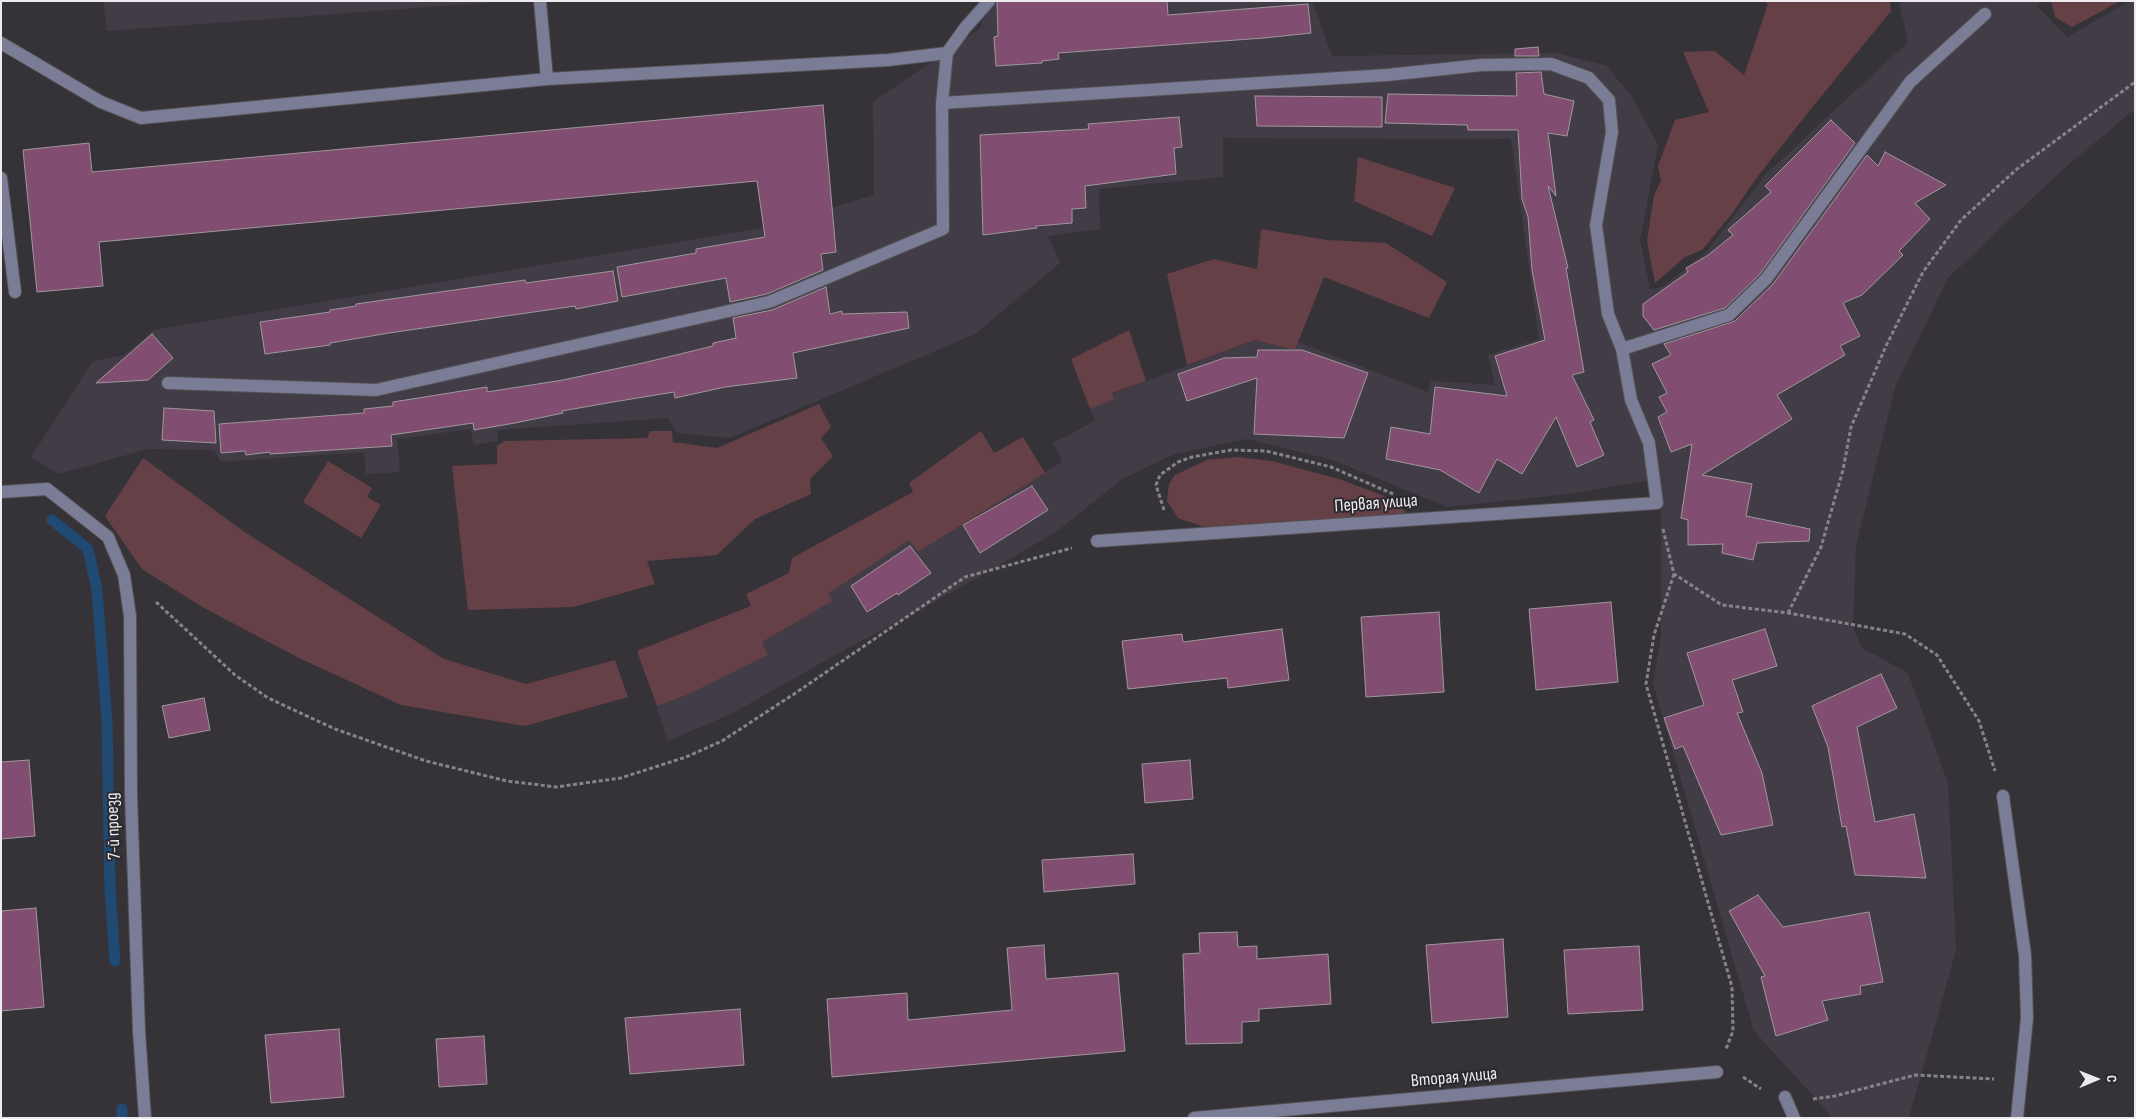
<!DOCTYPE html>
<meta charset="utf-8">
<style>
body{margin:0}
#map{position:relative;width:2136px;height:1119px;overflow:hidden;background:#363338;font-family:"Sofia Sans Condensed",sans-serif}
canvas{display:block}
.frame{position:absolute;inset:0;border:2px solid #edebef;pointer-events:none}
.north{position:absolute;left:2071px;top:1054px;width:50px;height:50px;-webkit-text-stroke:4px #2c292e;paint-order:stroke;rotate:89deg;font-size:14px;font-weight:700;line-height:20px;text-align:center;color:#edebef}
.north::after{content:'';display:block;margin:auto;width:18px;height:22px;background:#edebef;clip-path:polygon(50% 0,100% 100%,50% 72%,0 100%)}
</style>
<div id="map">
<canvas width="2136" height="1119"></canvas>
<div class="frame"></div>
<div class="north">С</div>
</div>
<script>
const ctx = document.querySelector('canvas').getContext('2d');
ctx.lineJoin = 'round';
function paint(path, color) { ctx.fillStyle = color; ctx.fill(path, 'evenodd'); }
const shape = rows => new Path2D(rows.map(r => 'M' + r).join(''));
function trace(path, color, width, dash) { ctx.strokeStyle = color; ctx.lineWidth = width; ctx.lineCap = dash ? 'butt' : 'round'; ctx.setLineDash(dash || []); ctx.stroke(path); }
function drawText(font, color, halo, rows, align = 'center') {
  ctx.font = font + ' "Sofia Sans Condensed",sans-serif'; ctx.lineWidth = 4; ctx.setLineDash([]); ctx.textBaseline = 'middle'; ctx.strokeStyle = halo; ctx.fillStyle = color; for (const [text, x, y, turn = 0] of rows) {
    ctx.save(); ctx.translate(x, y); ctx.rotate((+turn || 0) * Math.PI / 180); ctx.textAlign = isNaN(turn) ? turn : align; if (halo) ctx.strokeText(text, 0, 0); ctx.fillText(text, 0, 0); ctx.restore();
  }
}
paint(shape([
 [103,1,510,1,107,31],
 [984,1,1312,1,1332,56,1556,53,1607,66,1634,100,1658,145,1640,240,1650,289,1664,286,1707,251,1766,174,1908,42,1899,1,2043,1,2038,7,2067,37,2130,1,2135,1,2135,109,2061,171,1948,278,1895,387,1856,546,1853,628,1862,648,1908,673,1948,783,1956,950,1909,1118,1830,1118,1828,1112,1754,1031,1653,683,1661,638,1661,478,1569,494,1447,507,1333,460,1247,439,1174,454,1121,480,1056,532,991,570,922,609,853,645,733,713,668,741,657,706,687,695,768,655,762,642,831,601,828,594,909,540,918,552,1062,462,1053,443,1095,421,1090,409,1113,399,1112,394,1255,340,1294,350,1298,342,1428,392,1431,381,1495,385,1488,355,1539,339,1511,139,1223,138,1223,177,1099,189,1100,229,1048,236,1060,263,975,334,730,438,677,433,668,418,497,430,498,441,474,445,470,429,397,439,400,472,366,474,364,452,221,462,214,450,148,449,58,474,31,457,93,361,124,355,154,330,774,226,874,195,873,102,981,28]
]), '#423c46');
paint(shape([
 [1765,1,1890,1,1891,11,1806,115,1758,176,1731,215,1702,250,1685,257,1655,283,1647,241,1654,195,1661,181,1658,166,1675,120,1709,112,1683,52,1715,51,1744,75,1768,4],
 [2051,1,2120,1,2072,27,2055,17],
 [1358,157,1455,188,1432,236,1354,201],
 [1261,229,1327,240,1386,243,1447,282,1429,318,1324,277,1295,350,1255,340,1187,365,1167,274,1214,259,1257,269],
 [1129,330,1146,381,1112,393,1114,399,1090,409,1071,359],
 [819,404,831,427,821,438,833,456,810,479,811,494,755,519,717,555,647,561,655,584,573,607,468,610,452,466,497,464,497,446,505,441,647,438,650,431,672,431,673,442,717,448],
 [981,431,994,453,1023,437,1045,473,918,552,909,540,828,594,832,601,762,642,768,655,687,695,657,706,637,651,751,606,746,594,789,573,792,558,913,492,909,483],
 [1237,457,1272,461,1342,480,1389,498,1406,512,1403,515,1204,527,1178,518,1167,501,1169,484,1175,475,1207,460],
 [143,458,246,533,444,659,526,684,615,660,628,697,525,726,401,705,301,659,204,608,142,569,105,516],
 [328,461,372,488,367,497,381,505,361,538,303,502]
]), '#654046');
trace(shape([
 [52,520,88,549,97,590,107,722,110,889,115,961],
 [122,1109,122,1118]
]), '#214a73', 11);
const building = shape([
 [997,1,1167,1,1168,15,1308,4,1311,33,1264,38,1058,53,1059,59,1042,61,1042,63,996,66,994,37,998,36,997,1],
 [1538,47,1539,56,1515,56,1515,49,1538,47],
 [1541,72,1544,94,1574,101,1567,136,1548,133,1556,196,1548,186,1568,268,1566,268,1584,372,1572,375,1594,420,1590,422,1604,455,1577,467,1556,417,1522,474,1497,459,1479,493,1440,470,1386,459,1391,427,1430,434,1435,387,1507,396,1495,356,1545,340,1532,270,1528,217,1522,199,1518,130,1468,130,1467,125,1385,123,1388,94,1517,96,1516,73,1541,72],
 [1255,96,1382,97,1382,127,1257,126,1255,96],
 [823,105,836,252,821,254,823,270,767,294,730,302,726,278,622,297,617,267,696,253,696,249,765,237,757,181,99,242,103,286,37,292,23,150,89,143,92,172,823,105],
 [1179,117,1182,147,1174,148,1176,174,1085,186,1086,208,1072,209,1072,223,1036,226,1037,228,983,235,980,135,1089,129,1088,124,1179,117],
 [1831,120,1855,143,1760,274,1725,308,1654,330,1643,316,1643,304,1688,272,1686,268,1707,256,1733,235,1728,230,1771,192,1765,186,1831,120],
 [1885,152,1946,185,1915,203,1930,219,1899,251,1903,255,1862,295,1843,303,1860,336,1840,346,1845,355,1777,395,1792,419,1702,475,1752,484,1746,516,1810,529,1809,541,1757,543,1753,560,1722,553,1723,544,1688,545,1688,520,1681,518,1692,444,1671,452,1658,417,1667,412,1659,397,1667,393,1652,364,1671,355,1664,344,1735,321,1773,284,1867,155,1878,166,1885,152],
 [613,271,618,301,576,309,575,306,389,333,330,343,330,345,265,354,260,322,330,312,330,310,356,306,356,304,525,280,526,283,613,271],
 [826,287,830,314,842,311,842,314,907,312,909,328,793,353,797,378,725,387,675,398,674,392,607,403,562,411,563,413,515,423,474,430,473,423,391,435,392,446,270,454,270,452,246,455,245,451,221,453,219,424,364,413,364,409,393,406,393,402,487,387,487,392,563,380,643,363,713,346,713,343,736,338,733,318,772,310,826,287],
 [152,334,173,358,148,380,96,383,152,334],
 [1258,350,1302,350,1368,373,1344,438,1254,434,1257,378,1187,401,1178,374,1224,358,1257,357,1258,350],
 [164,408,214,411,216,443,162,440,164,408],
 [1032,486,1048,510,980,553,963,525,1032,486],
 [910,546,931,573,898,595,897,593,867,612,851,586,910,546],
 [1611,602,1618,682,1536,690,1529,609,1611,602],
 [1439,612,1444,692,1366,697,1361,617,1439,612],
 [1282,629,1289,680,1228,688,1227,678,1128,689,1122,641,1182,634,1183,642,1282,629],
 [1765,629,1777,666,1732,680,1743,712,1737,713,1762,773,1773,825,1721,835,1683,746,1675,749,1664,718,1704,705,1687,653,1765,629],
 [1881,674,1897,708,1857,727,1875,822,1914,814,1926,878,1855,875,1846,826,1842,827,1828,747,1812,706,1881,674],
 [204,698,210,730,169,738,162,706,204,698],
 [29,760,35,836,1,839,1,762,29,760],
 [1190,760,1193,799,1145,803,1142,764,1190,760],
 [1133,854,1135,884,1044,892,1042,860,1133,854],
 [1758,895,1783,927,1869,912,1883,982,1860,986,1861,994,1822,1001,1828,1020,1776,1036,1761,977,1765,976,1729,911,1758,895],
 [36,908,44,1007,1,1011,1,911,36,908],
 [1237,932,1238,947,1257,946,1257,959,1328,954,1331,1004,1259,1009,1259,1021,1242,1022,1242,1043,1186,1044,1183,954,1200,953,1199,933,1237,932],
 [1503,939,1508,1017,1432,1023,1426,945,1503,939],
 [1044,945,1046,979,1118,973,1125,1051,832,1077,827,999,907,993,908,1020,1012,1010,1007,948,1044,945],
 [1639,946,1643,1010,1568,1014,1564,950,1639,946],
 [740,1009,744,1065,630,1074,625,1018,740,1009],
 [339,1029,344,1097,271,1103,265,1035,339,1029],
 [484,1036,487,1084,439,1087,436,1039,484,1036]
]);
paint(building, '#814e71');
trace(building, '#9f989c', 1);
const minor = shape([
 [540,1,547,79],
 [1,43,101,102,141,118,547,79,888,60,947,53],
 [942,103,1387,75,1482,65,1551,64,1589,78,1609,100,1612,132,1596,225,1608,314,1622,349,1631,400,1649,443,1657,503,1097,541],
 [1,178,15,292],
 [1622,349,1729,315,1766,279,1910,82,1985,14],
 [168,383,376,390,769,302,943,229,942,103,947,53,965,28,989,1],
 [1,492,47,489,108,537,124,575,130,616,131,795,139,1031,145,1118],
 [2003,796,2025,955,2027,1018,2017,1118],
 [1785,1097,1794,1118],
 [1194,1118,1717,1072]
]);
trace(minor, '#535055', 14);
trace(shape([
 [1164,510,1156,485,1160,475,1178,462,1192,457,1231,450,1266,451,1331,467,1393,494],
 [1663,529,1674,574,1722,605,1788,613,1905,634,1937,655,1979,721,1995,771],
 [1674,574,1654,635,1646,684,1732,987,1733,1031,1726,1049],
 [156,602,235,675,268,698,335,729,426,761,507,781,556,787,621,778,686,757,722,741,797,692,965,577,1072,548],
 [1788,613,1821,547,1843,470,1851,427,1886,346,1923,272,1961,220,2017,169,2135,82],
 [1743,1077,1761,1089],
 [1813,1099,1835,1096,1915,1075,1994,1079]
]), '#868488', 3, [4, 2.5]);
trace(minor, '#7b7d96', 12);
drawText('18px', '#edebef', '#2c292e', [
 ["Первая улица",1376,504,-4],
 ["7-й проезд",114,826,-92],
 ["Вторая улица",1454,1078,-5]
]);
</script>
